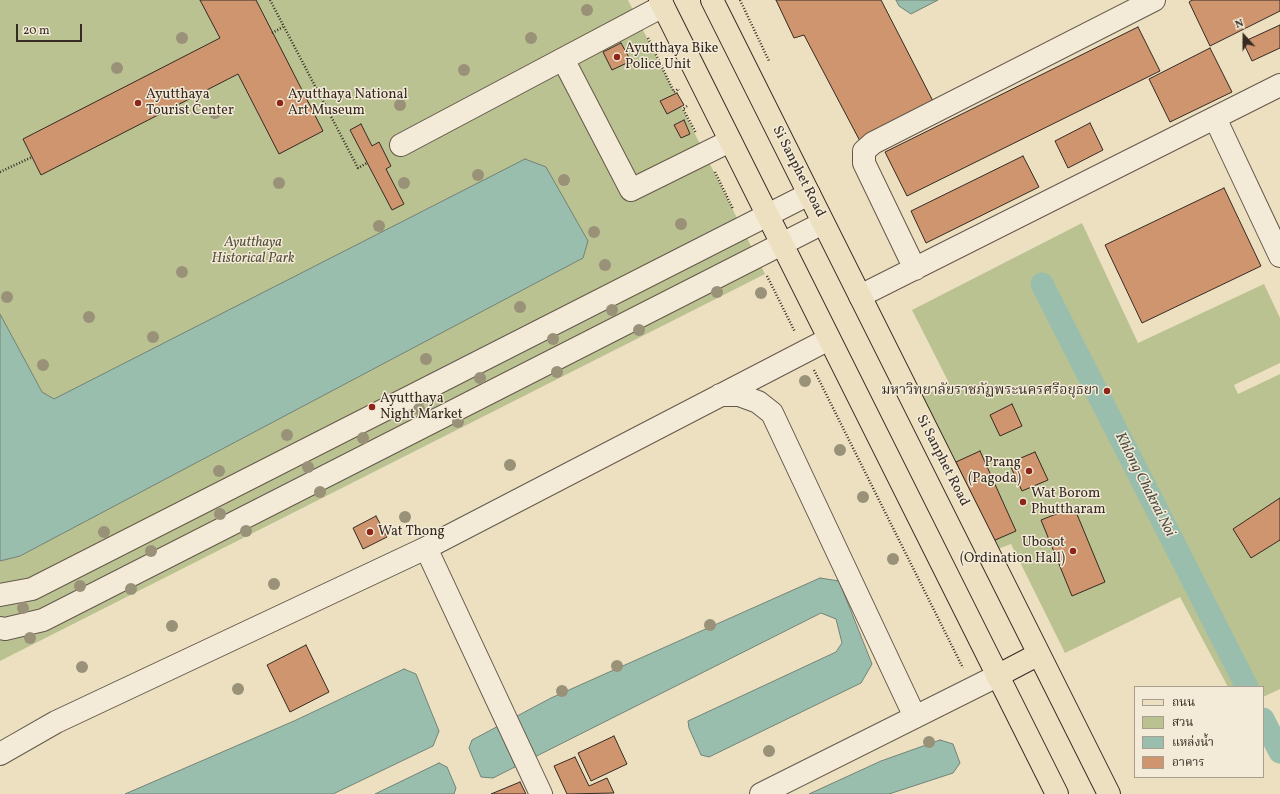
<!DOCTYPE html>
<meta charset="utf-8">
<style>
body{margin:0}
#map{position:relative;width:1280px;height:794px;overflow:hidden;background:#ede0c1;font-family:Vollkorn,"Noto Serif Thai",serif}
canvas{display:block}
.legend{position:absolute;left:1134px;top:686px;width:130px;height:92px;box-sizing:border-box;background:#f3ebd7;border:1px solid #a79e8f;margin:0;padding:5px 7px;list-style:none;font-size:12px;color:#362a23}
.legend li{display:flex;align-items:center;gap:8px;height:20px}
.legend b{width:20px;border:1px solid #a79e8f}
.north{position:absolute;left:1224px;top:16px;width:40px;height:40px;-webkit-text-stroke:3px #f3ebd7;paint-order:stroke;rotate:339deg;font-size:11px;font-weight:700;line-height:16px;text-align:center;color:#362a23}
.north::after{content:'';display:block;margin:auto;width:14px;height:18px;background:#362a23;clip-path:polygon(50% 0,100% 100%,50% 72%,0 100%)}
.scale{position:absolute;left:16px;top:24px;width:66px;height:18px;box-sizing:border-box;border:2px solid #362a23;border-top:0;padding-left:5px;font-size:12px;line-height:14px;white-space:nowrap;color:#362a23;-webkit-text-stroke:3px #f3ebd7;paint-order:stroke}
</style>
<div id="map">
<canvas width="1280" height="794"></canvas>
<ul class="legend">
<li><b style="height:5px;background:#ede0c1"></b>ถนน</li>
<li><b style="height:11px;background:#bac291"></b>สวน</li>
<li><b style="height:11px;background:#9abead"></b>แหล่งน้ำ</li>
<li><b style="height:11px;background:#ce956f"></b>อาคาร</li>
</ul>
<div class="north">N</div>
<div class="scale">20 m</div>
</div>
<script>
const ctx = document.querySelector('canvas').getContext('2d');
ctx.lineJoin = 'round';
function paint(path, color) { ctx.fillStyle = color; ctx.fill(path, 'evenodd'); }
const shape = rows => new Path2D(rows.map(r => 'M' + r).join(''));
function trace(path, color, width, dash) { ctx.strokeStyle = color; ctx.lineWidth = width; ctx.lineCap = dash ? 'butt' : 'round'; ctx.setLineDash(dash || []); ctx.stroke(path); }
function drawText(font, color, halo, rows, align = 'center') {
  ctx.font = font + ' Vollkorn,"Noto Serif Thai",serif'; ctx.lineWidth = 3; ctx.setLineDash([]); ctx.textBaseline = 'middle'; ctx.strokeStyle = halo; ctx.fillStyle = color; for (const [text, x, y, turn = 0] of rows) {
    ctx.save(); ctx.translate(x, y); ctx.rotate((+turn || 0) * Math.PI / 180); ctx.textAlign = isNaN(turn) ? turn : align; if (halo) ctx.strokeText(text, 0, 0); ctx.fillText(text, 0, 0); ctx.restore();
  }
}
paint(shape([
 [0,0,628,0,765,274,0,661],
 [1082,223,1138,343,1264,284,1280,318,1280,363,1234,385,1238,394,1280,374,1280,689,1263,697,1263,687,1228,687,1180,597,1065,653,1011,544,995,550,920,398,949,383,912,310]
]), '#bac291');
const water = shape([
 [896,0,938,0,911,14,899,6,896,0],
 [525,159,546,167,588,241,583,258,20,556,0,561,0,314,42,392,54,399,525,159],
 [820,578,839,581,872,664,861,683,709,757,701,755,689,728,688,721,836,652,842,643,836,619,821,613,493,778,481,777,469,748,472,740,551,698,820,578],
 [404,669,416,674,439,731,433,746,333,794,125,794,294,721,404,669],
 [940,740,953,744,960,763,953,773,889,794,809,794,881,761,940,740],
 [439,763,447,767,456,788,454,794,375,794,439,763]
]);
paint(water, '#9abead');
trace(water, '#728376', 1);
trace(shape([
 [1042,284,1247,687],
 [1263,719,1280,752]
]), '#9abead', 23);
const building = shape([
 [200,0,256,0,323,131,279,154,238,74,41,175,23,139,220,38,200,0],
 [776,0,881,0,935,105,861,143,804,35,794,38,776,0],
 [1192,0,1280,0,1280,11,1210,46,1189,2,1192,0],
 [1280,25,1280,48,1252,61,1243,42,1280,25],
 [1138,27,1160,71,907,196,885,152,1138,27],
 [621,43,631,61,612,70,603,52,621,43],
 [1210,48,1232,92,1170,122,1149,79,1210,48],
 [677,93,684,105,667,114,660,101,677,93],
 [684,120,690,134,681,138,674,125,684,120],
 [1090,123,1103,150,1068,168,1055,141,1090,123],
 [361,124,372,146,379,142,391,166,386,169,404,204,392,210,350,130,361,124],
 [1023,156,1039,187,926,243,911,211,1023,156],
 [1224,188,1261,266,1142,323,1105,245,1224,188],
 [1012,404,1022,426,1000,436,990,415,1012,404],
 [980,451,1016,531,993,541,956,462,980,451],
 [1035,452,1048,480,1022,491,1009,463,1035,452],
 [1280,498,1280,540,1251,558,1233,529,1280,498],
 [1074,507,1105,582,1072,596,1041,520,1074,507],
 [376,516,387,537,363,549,353,528,376,516],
 [306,645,329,692,290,712,267,665,306,645],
 [614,736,627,764,591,781,578,753,614,736],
 [575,757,589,786,607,778,614,793,567,794,554,766,575,757],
 [520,782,526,794,491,794,520,782]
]);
paint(building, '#ce956f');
trace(building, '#362a23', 1);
const minor = shape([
 [663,6,563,59,631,190,730,141],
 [1215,118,1280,256],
 [401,145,563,59],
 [915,269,864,163,864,151,873,143,1154,0],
 [860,296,1280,85],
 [720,395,739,395,758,402,772,413,915,717],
 [426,548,541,794],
 [0,595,32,589,809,194],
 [0,628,5,629,43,620,823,223],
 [0,754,56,722,426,548,829,339],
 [761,794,997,676]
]);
const major = shape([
 [660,0,1057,794],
 [712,0,1109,794],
 [997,676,1039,654]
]);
trace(minor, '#64584a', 24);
trace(major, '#362a23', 24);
trace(shape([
 [270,0,358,168,367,163],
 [740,0,769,61],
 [272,33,283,27],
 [648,38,674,92,678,89,679,90],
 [687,106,683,109,696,133],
 [0,172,32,157],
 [715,172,733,209],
 [767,276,795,332],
 [814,370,963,668]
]), '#362a23', 2.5, [1, 2]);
trace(minor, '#f3ebd7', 22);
trace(major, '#ede0c1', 22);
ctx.fillStyle = '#9a9179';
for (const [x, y] of [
 [587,10],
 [182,38],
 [531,38],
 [117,68],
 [464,70],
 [400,105],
 [215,113],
 [478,175],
 [564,180],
 [279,183],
 [404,183],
 [681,224],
 [379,226],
 [594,232],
 [605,265],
 [182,272],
 [717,292],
 [761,293],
 [7,297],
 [520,307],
 [612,310],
 [89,317],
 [639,330],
 [153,337],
 [553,339],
 [426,359],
 [43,365],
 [557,372],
 [480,378],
 [805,381],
 [419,409],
 [458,422],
 [287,435],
 [363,438],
 [840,450],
 [510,465],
 [308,467],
 [219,471],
 [320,492],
 [863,497],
 [220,514],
 [405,517],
 [246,531],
 [104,532],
 [151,551],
 [893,559],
 [274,584],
 [80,586],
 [131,589],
 [23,608],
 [710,625],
 [172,626],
 [30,638],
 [617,666],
 [82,667],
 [238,689],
 [562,691],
 [929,742],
 [769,751]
]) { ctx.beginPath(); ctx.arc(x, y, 6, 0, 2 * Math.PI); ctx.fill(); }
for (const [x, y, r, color] of [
 [617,57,4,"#8f2418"],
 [138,103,4,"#8f2418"],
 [280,103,4,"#8f2418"],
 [1107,391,4,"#8f2418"],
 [372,407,4,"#8f2418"],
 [1029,471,4,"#8f2418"],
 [1023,502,4,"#8f2418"],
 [370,532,4,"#8f2418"],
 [1073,551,4,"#8f2418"]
]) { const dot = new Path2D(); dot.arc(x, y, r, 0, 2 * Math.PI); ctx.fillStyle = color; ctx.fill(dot); trace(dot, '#f3ebd7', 1.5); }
drawText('14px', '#362a23', '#f3ebd7', [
 ["Ayutthaya Bike",625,49],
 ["Police Unit",625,65],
 ["Ayutthaya",146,95],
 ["Tourist Center",146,111],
 ["Ayutthaya National",288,95],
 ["Art Museum",288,111],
 ["มหาวิทยาลัยราชภัฏพระนครศรีอยุธยา",1099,391,"right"],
 ["Ayutthaya",380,399],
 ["Night Market",380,415],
 ["Prang",1021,463,"right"],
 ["(Pagoda)",1021,479,"right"],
 ["Wat Borom",1031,494],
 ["Phuttharam",1031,510],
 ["Wat Thong",378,532],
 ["Ubosot",1065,543,"right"],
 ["(Ordination Hall)",1065,559,"right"]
], 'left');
drawText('14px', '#362a23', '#f3ebd7', [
 ["Si Sanphet Road",798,172,63],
 ["Si Sanphet Road",942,461,63]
]);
drawText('italic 14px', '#57503e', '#f3ebd7', [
 ["Ayutthaya",253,243],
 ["Historical Park",253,259]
]);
drawText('italic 15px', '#4f4f46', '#f3ebd7', [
 ["Khlong Chakrai Noi",1144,485,63]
]);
</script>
